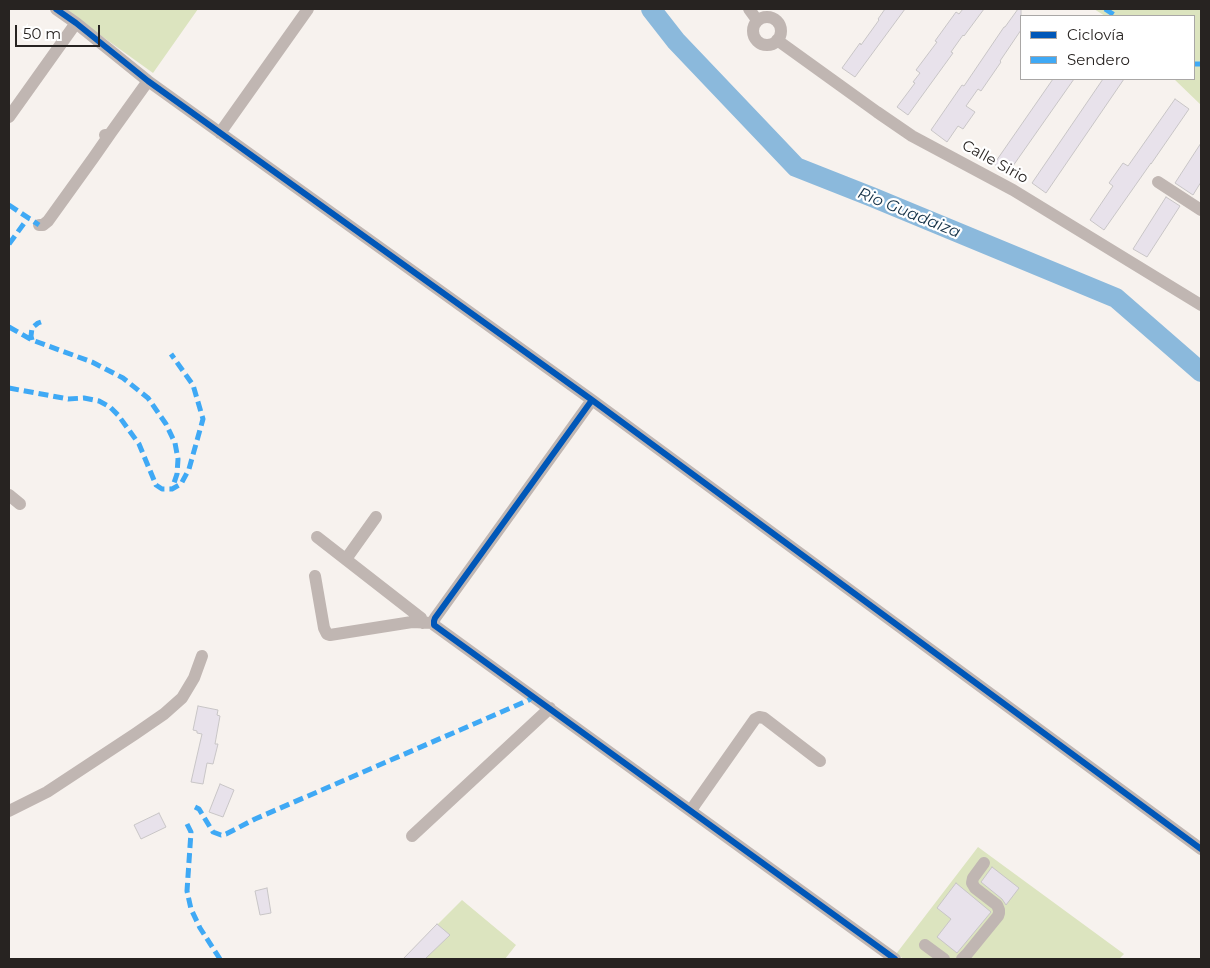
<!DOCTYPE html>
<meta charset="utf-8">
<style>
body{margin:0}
#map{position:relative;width:1210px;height:968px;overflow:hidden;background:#f7f2ee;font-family:Montserrat,sans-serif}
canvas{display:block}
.frame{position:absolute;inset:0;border:10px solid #272321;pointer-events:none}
.legend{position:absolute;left:1020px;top:15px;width:175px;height:65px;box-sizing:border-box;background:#fff;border:1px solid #a9a7a6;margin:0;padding:6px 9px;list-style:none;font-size:15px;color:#272321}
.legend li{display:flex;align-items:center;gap:10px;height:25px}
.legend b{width:25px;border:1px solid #a9a7a6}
.scale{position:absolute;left:15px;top:25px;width:85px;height:22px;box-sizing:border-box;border:2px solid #272321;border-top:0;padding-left:6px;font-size:15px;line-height:18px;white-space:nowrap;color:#272321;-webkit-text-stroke:4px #fff;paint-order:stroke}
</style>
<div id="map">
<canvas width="1210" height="968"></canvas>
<div class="frame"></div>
<ul class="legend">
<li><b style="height:6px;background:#0057b8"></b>Ciclovía</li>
<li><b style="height:6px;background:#3fa9f5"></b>Sendero</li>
</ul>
<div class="scale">50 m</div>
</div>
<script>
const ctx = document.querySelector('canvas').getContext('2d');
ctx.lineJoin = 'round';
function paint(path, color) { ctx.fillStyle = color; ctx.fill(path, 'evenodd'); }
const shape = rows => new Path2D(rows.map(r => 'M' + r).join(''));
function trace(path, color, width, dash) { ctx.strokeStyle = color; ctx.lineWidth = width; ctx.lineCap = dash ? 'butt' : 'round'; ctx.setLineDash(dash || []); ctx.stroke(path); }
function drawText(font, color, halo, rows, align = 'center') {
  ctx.font = font + ' Montserrat,sans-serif'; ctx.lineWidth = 4.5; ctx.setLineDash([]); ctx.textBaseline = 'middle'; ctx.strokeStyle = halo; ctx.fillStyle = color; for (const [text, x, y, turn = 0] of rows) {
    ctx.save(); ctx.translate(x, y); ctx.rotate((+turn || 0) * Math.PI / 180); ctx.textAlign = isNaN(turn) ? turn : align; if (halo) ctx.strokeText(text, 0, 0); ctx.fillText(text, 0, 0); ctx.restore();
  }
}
paint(shape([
 [64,9,198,9,153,73],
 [1094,9,1201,9,1201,105,1174,79,1194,79,1194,16,1105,16],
 [978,847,1124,954,1119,959,904,959,896,954],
 [462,900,516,945,505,959,403,959]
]), '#dce4bf');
trace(shape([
 [651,9,676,41,796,167,872,197,1116,298,1201,372]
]), '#8bb9dc', 20);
const building = shape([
 [885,9,905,9,855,77,842,68,860,43,861,45,879,20,878,19,885,9],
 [963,9,984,9,964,36,963,35,951,52,953,53,908,115,897,107,915,83,913,82,920,73,916,70,937,42,935,41,956,12,959,14,963,9],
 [1018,9,1021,9,1021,30,1000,61,1001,62,981,91,978,89,966,106,975,112,963,129,958,126,947,142,931,130,962,85,964,86,1004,27,1005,27,1018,9],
 [1053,79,1074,79,1008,173,994,164,1053,79],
 [1103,79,1124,79,1046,193,1032,183,1103,79],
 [1175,99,1189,109,1151,164,1151,163,1104,230,1090,220,1113,186,1109,183,1123,163,1128,166,1175,99],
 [1201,143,1201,182,1193,195,1175,183,1201,143],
 [1166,197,1180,206,1147,257,1133,249,1166,197],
 [198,706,218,710,217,715,220,716,215,744,218,744,213,764,207,763,203,784,191,782,202,734,197,733,197,731,193,730,198,706],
 [220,784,234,790,223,817,209,812,220,784],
 [159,813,166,827,141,839,134,825,159,813],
 [992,867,1019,888,1006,905,1002,899,981,882,992,867],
 [956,883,991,912,957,953,937,937,951,919,937,908,956,883],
 [267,888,271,913,260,915,255,891,267,888],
 [437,924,450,935,425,959,403,959,437,924]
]);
paint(building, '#e8e2eb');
trace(building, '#c8c5c6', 1);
trace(shape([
 [56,9,76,23,148,81,592,400,1201,849],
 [749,9,757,20],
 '753 31a14 14 0 1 1 28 0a14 14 0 1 1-28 0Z',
 [777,40,877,112,912,136,1013,190,1201,305],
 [9,117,76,23],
 [220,133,308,9],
 [105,135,107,135,110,134,148,81],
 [1158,182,1201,210],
 [39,225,43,225,48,221,94,157,110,134],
 [592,400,435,618,434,621,434,625,895,959],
 [9,495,20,504],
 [317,537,421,618,423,623],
 [346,559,376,517],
 [315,576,324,628,327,634,330,635,412,622,434,623],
 [691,810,755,719,759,717,764,718,820,761],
 [9,811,47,792,135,734,164,714,182,698,194,678,202,656],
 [412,836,550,708],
 [925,945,944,959],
 [962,959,967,954,998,916,999,913,999,910,997,905,975,888,972,883,973,878,984,863]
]), '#c0b6b2', 12);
trace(shape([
 [1105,9,1116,16],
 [1194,64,1201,64],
 [9,205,39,225],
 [9,244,28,218],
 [9,327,32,340,92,362,123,378,148,398,166,424,175,443,178,459,177,474,172,489],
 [32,340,31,336,32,328,38,323,41,322],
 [9,388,68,399,84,398,99,401,110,407,118,415,139,444,156,485,162,489,172,489,181,484,189,469,203,419,193,385,171,354],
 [195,807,199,809,213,832,221,835,226,834,255,819,529,700,533,696],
 [187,824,191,832,187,891,191,909,200,928,220,959]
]), '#3fa9f5', 5, [10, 5]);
trace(shape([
 [56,9,76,23,148,81,592,400,1201,849],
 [592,400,435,618,434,621,434,625,895,959]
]), '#0057b8', 6);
drawText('15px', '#272321', '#fff', [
 ["Calle Sirio",995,162,29]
]);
drawText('italic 16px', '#133046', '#fff', [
 ["Rio Guadaiza",909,213,22]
]);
</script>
